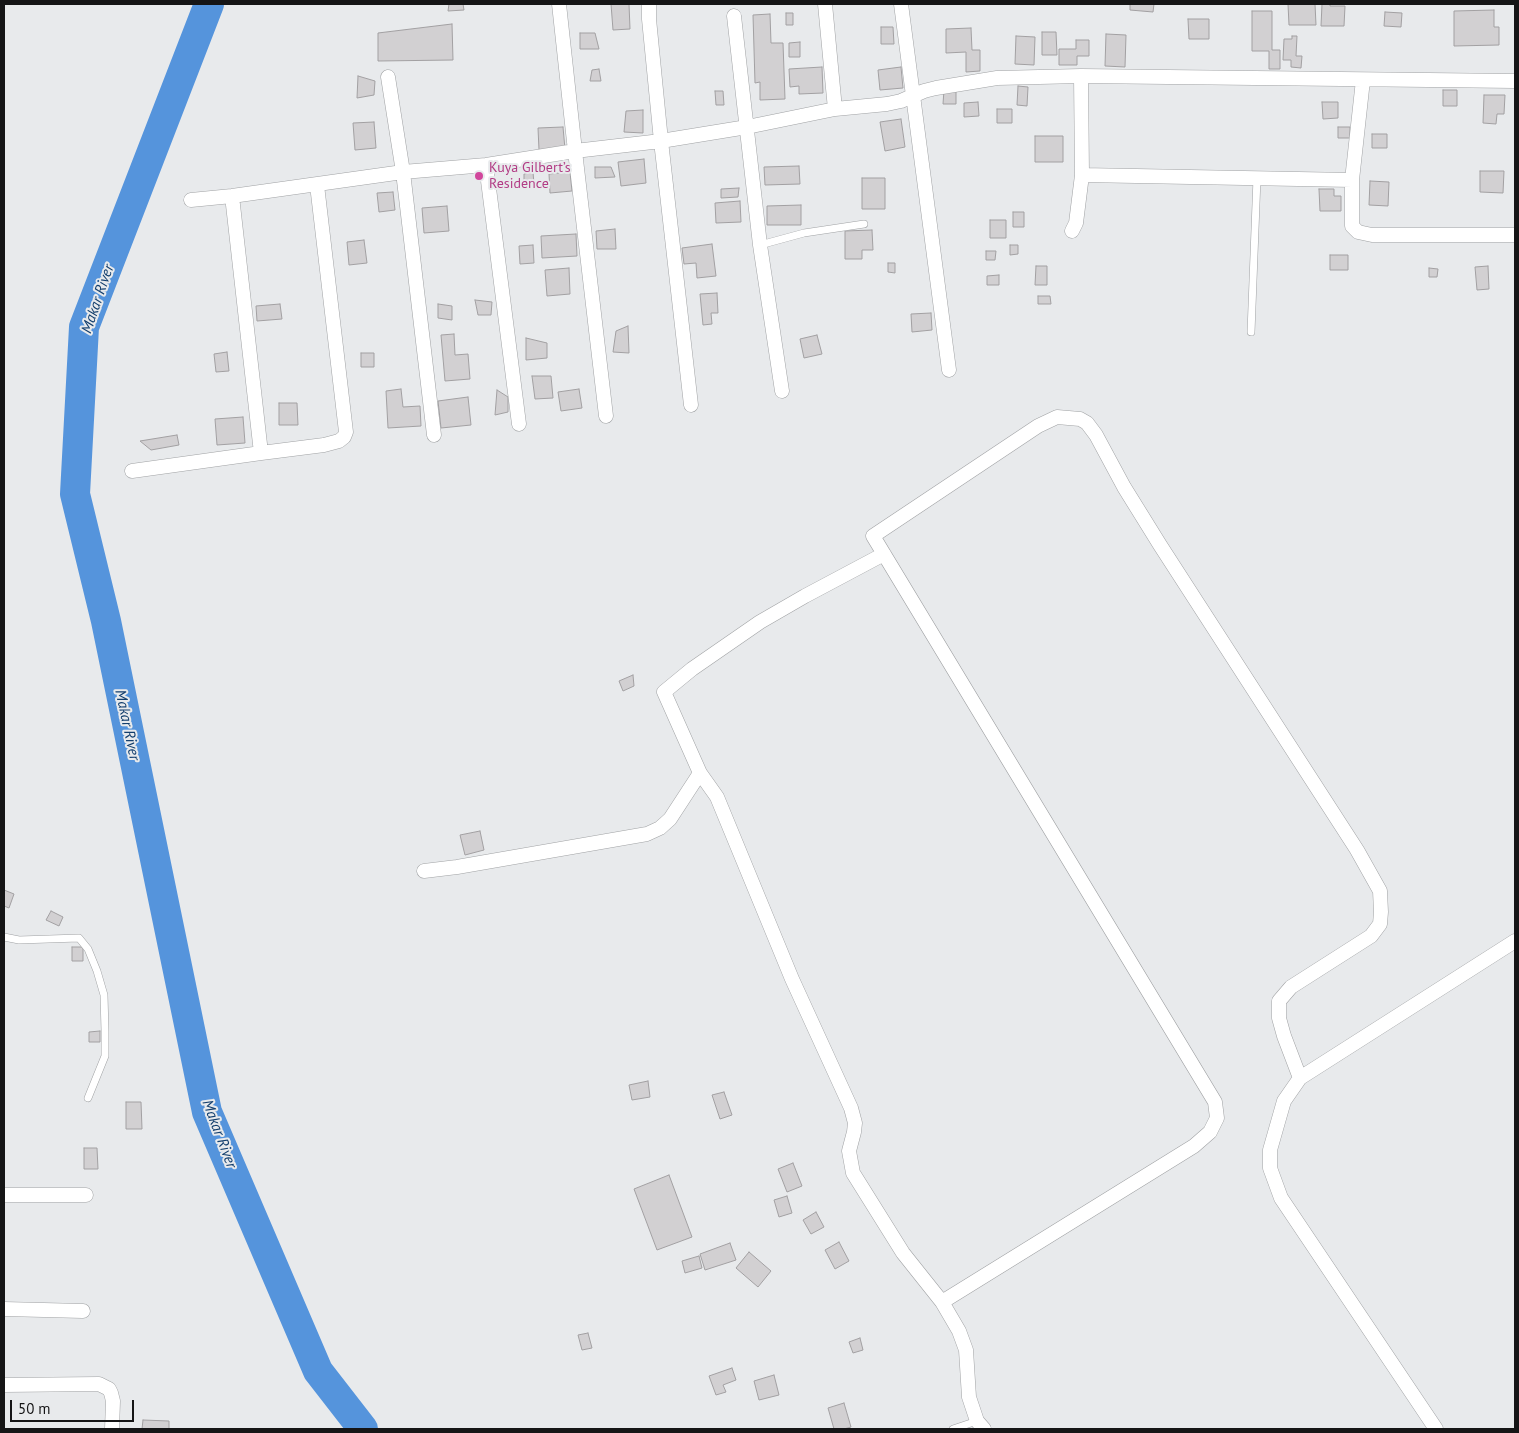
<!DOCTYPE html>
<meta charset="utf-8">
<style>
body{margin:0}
#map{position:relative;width:1519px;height:1433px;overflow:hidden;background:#e8eaec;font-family:"PT Sans",sans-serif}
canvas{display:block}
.frame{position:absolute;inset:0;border:5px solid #151516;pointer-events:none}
.scale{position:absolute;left:10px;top:1400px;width:124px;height:22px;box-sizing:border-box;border:2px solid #151516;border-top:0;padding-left:6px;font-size:15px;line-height:18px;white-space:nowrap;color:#151516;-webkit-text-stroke:4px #e8eaec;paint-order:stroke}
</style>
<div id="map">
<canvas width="1519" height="1433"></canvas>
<div class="frame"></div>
<div class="scale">50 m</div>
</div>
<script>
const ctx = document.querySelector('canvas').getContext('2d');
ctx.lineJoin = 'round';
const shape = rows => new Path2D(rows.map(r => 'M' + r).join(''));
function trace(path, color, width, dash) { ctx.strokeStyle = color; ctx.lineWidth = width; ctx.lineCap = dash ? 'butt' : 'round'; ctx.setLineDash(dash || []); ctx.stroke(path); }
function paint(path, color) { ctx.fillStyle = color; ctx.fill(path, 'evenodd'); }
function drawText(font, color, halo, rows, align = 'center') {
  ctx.font = font + ' "PT Sans",sans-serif'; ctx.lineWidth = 4; ctx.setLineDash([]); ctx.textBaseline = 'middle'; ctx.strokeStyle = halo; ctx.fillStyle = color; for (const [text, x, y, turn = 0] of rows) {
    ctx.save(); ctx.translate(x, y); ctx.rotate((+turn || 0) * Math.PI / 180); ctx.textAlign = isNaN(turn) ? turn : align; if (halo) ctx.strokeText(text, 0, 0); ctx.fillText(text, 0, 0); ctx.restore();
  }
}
trace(shape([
 [209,4,84,327,75,494,106,621,207,1112,318,1371,363,1429]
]), '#5594dc', 30);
const building = shape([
 [449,4,463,4,464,10,448,11,449,4],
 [611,4,629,4,630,29,613,30,611,4],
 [1130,4,1154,4,1153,12,1130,10,1130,4],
 [1288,4,1315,4,1316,25,1289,25,1288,4],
 [1322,4,1330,4,1330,6,1345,6,1344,26,1321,26,1322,4],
 [1494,10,1494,27,1499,27,1499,45,1454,46,1454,11,1494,10],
 [1252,11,1272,11,1272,50,1280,50,1280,69,1269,69,1269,51,1252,51,1252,11],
 [1385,12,1402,13,1401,27,1384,26,1385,12],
 [786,13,793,13,793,25,786,25,786,13],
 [770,14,771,43,783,43,785,99,760,100,760,82,755,83,753,15,770,14],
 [1188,19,1209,19,1209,39,1189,39,1188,19],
 [452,24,453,60,378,61,378,33,452,24],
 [881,27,893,27,894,44,881,44,881,27],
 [971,28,972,50,980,50,980,71,966,72,966,52,946,53,946,29,971,28],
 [1042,32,1056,32,1057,55,1042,55,1042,32],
 [580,33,595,33,599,49,580,49,580,33],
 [1106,34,1126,35,1125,67,1105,66,1106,34],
 [1016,36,1035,37,1034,65,1015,64,1016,36],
 [1292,36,1297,36,1296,56,1302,56,1301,68,1291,67,1291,60,1283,60,1284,39,1292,39,1292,36],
 [1076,40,1089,40,1089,56,1077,56,1077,65,1059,65,1059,49,1076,49,1076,40],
 [800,42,800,57,789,57,789,43,800,42],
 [822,67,823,93,799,94,799,86,790,87,789,69,822,67],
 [901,67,903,88,880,90,878,70,901,67],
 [599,69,601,81,590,81,592,70,599,69],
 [358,76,375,81,374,95,357,98,358,76],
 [1018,86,1028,87,1027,106,1017,105,1018,86],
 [944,90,956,90,956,104,943,104,944,90],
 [1443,90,1457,90,1457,106,1443,106,1443,90],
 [715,91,723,91,724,105,716,105,715,91],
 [1484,95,1505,95,1504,114,1497,114,1496,124,1483,123,1484,95],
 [978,102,979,116,964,117,964,103,978,102],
 [1322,102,1338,102,1338,118,1323,119,1322,102],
 [997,109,1012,109,1012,123,997,123,997,109],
 [643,110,643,133,624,132,626,111,643,110],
 [901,119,905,147,885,151,880,122,901,119],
 [374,122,376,148,355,150,353,123,374,122],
 [563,127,565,149,539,150,538,128,563,127],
 [1338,127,1350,127,1350,138,1338,138,1338,127],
 [1372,134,1387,134,1387,148,1372,148,1372,134],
 [1035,136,1063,136,1063,162,1035,162,1035,136],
 [644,159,646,183,621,186,618,162,644,159],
 [799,166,800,184,765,185,764,167,799,166],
 [595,167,611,167,615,177,595,178,595,167],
 [1480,171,1504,171,1503,193,1480,192,1480,171],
 [533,172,534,184,524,182,524,174,533,172],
 [570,172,572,191,550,193,549,174,570,172],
 [862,178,885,178,885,209,862,209,862,178],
 [1370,181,1389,182,1388,206,1369,205,1370,181],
 [739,188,738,197,721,198,721,189,739,188],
 [1319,189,1334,189,1334,196,1341,196,1341,211,1320,211,1319,189],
 [393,192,395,210,379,212,377,193,393,192],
 [740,201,741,222,716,223,715,203,740,201],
 [801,205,801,225,767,225,767,206,801,205],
 [447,206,449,231,424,233,422,208,447,206],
 [1013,212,1024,212,1024,227,1013,227,1013,212],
 [990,220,1006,220,1006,238,990,238,990,220],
 [615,229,616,249,597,249,596,231,615,229],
 [872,230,873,250,862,250,862,259,845,259,845,231,872,230],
 [576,234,577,256,542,258,541,236,576,234],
 [364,240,367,263,349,265,347,242,364,240],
 [712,244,716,276,697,278,696,263,684,264,682,248,712,244],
 [533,245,534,263,520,264,519,246,533,245],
 [1010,245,1018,245,1018,254,1010,255,1010,245],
 [986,251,996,251,995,260,986,260,986,251],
 [1330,255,1348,255,1348,270,1330,270,1330,255],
 [888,263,895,263,895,273,888,272,888,263],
 [1036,266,1047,266,1047,285,1035,285,1036,266],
 [1488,266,1489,289,1477,290,1475,267,1488,266],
 [569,268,570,294,547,296,545,270,569,268],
 [1429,268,1438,269,1437,277,1429,277,1429,268],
 [999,275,999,285,987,285,987,276,999,275],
 [717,293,718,313,711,313,712,324,703,325,700,294,717,293],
 [1038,296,1050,296,1051,304,1038,304,1038,296],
 [475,300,492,302,491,315,478,315,475,300],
 [280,304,282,319,257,321,256,306,280,304],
 [438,304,452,306,452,320,438,318,438,304],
 [931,313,932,330,912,332,911,314,931,313],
 [628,326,629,353,613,352,616,331,628,326],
 [454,334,455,355,468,354,470,379,445,381,441,335,454,334],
 [817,335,822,354,804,358,800,339,817,335],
 [526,338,547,343,547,358,526,360,526,338],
 [227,352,229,371,216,372,214,354,227,352],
 [361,353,374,353,374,367,361,367,361,353],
 [532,376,551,376,553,398,535,399,532,376],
 [401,389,403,407,420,406,421,426,388,428,386,391,401,389],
 [579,389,582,408,561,411,558,392,579,389],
 [497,390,508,397,508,412,495,415,497,390],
 [468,397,471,425,441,428,438,401,468,397],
 [279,403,297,403,298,425,279,425,279,403],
 [243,417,245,443,217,445,215,419,243,417],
 [177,435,179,445,151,450,140,441,177,435],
 [633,675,634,686,623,691,619,681,633,675],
 [480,831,484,850,465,855,460,835,480,831],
 [4,890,14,894,9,908,4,906,4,890],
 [51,911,63,917,59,926,46,920,51,911],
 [72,947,83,947,83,961,72,961,72,947],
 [100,1031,100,1042,89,1042,89,1032,100,1031],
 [648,1081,650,1097,632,1100,629,1085,648,1081],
 [724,1092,732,1115,720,1119,712,1095,724,1092],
 [126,1102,141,1102,142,1129,126,1129,126,1102],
 [84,1148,97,1148,98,1169,84,1169,84,1148],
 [793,1163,802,1186,787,1192,778,1169,793,1163],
 [669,1175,692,1237,657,1250,634,1189,669,1175],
 [787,1196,792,1213,779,1217,774,1200,787,1196],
 [816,1212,824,1227,811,1234,803,1220,816,1212],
 [839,1242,849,1261,835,1269,825,1250,839,1242],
 [730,1243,736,1260,705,1270,700,1254,730,1243],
 [749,1252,771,1271,758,1287,736,1268,749,1252],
 [699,1256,702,1268,685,1273,682,1261,699,1256],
 [588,1333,592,1348,582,1350,578,1335,588,1333],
 [860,1338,863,1350,853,1353,849,1342,860,1338],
 [732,1368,736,1380,723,1385,726,1392,716,1395,709,1376,732,1368],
 [774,1375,779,1395,759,1400,754,1381,774,1375],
 [844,1403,851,1427,844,1429,834,1429,828,1408,844,1403],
 [143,1420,169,1421,169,1429,142,1429,143,1420]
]);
paint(building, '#d2d0d2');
trace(building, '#a2a0a2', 1);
const lane = shape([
 [760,245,804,233,864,224],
 [1251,332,1257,178],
 [4,937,19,940,79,938,88,949,97,971,104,995,105,1031,105,1056,88,1098],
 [953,1429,977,1421]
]);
const street = shape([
 [649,4,649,19,661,141,691,405],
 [825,4,835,109],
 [901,4,949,370],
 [734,16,760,245,782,391],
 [1081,76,1082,175,1352,180],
 [388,77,403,172,434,435],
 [1363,80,1352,180,1352,226,1358,232,1372,235,1515,235],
 [486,165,519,424],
 [232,196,261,453],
 [191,200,232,196,403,172,486,165,575,151,559,4],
 [1072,231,1076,223,1082,175],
 [606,416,575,151,661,141,747,127,835,109,887,104,901,101,924,91,936,88,997,78,1081,76,1515,81],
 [132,471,261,453,324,445,339,441,344,437,346,432,317,185],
 [884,554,805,596,760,622,692,669,664,692,700,773,717,797,792,979,851,1108,855,1123,854,1132,849,1151,853,1173,903,1253,942,1302,959,1331,966,1350,969,1397,977,1421,984,1429],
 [424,871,457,867,647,834,660,828,670,819,700,773],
 [4,1195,86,1195],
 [942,1302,1194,1146,1210,1132,1217,1118,1215,1102,873,536,1038,426,1057,417,1080,419,1087,423,1096,435,1124,487,1160,545,1357,850,1380,891,1381,912,1380,924,1371,936,1291,987,1279,1001,1279,1018,1284,1036,1300,1078],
 [4,1309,83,1311],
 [4,1385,99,1384,109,1389,111,1393,113,1401,112,1429],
 [1436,1429,1281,1198,1270,1168,1270,1150,1284,1101,1300,1078,1515,941]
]);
trace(lane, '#a0a2a4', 8);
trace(street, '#a0a2a4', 15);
trace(lane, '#fff', 7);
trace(street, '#fff', 14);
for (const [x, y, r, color] of [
 [479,176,5,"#d1479c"]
]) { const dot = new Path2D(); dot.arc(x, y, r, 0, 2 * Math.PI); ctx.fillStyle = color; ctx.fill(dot); trace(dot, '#e8eaec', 2); }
drawText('14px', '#b23c85', '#e8eaec', [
 ["Kuya Gilbert’s",489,168],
 ["Residence",489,184]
], 'left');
drawText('italic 15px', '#123e6d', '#e8eaec', [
 ["Makar River",98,299,-71],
 ["Makar River",127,725,78],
 ["Makar River",219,1134,69]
]);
</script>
